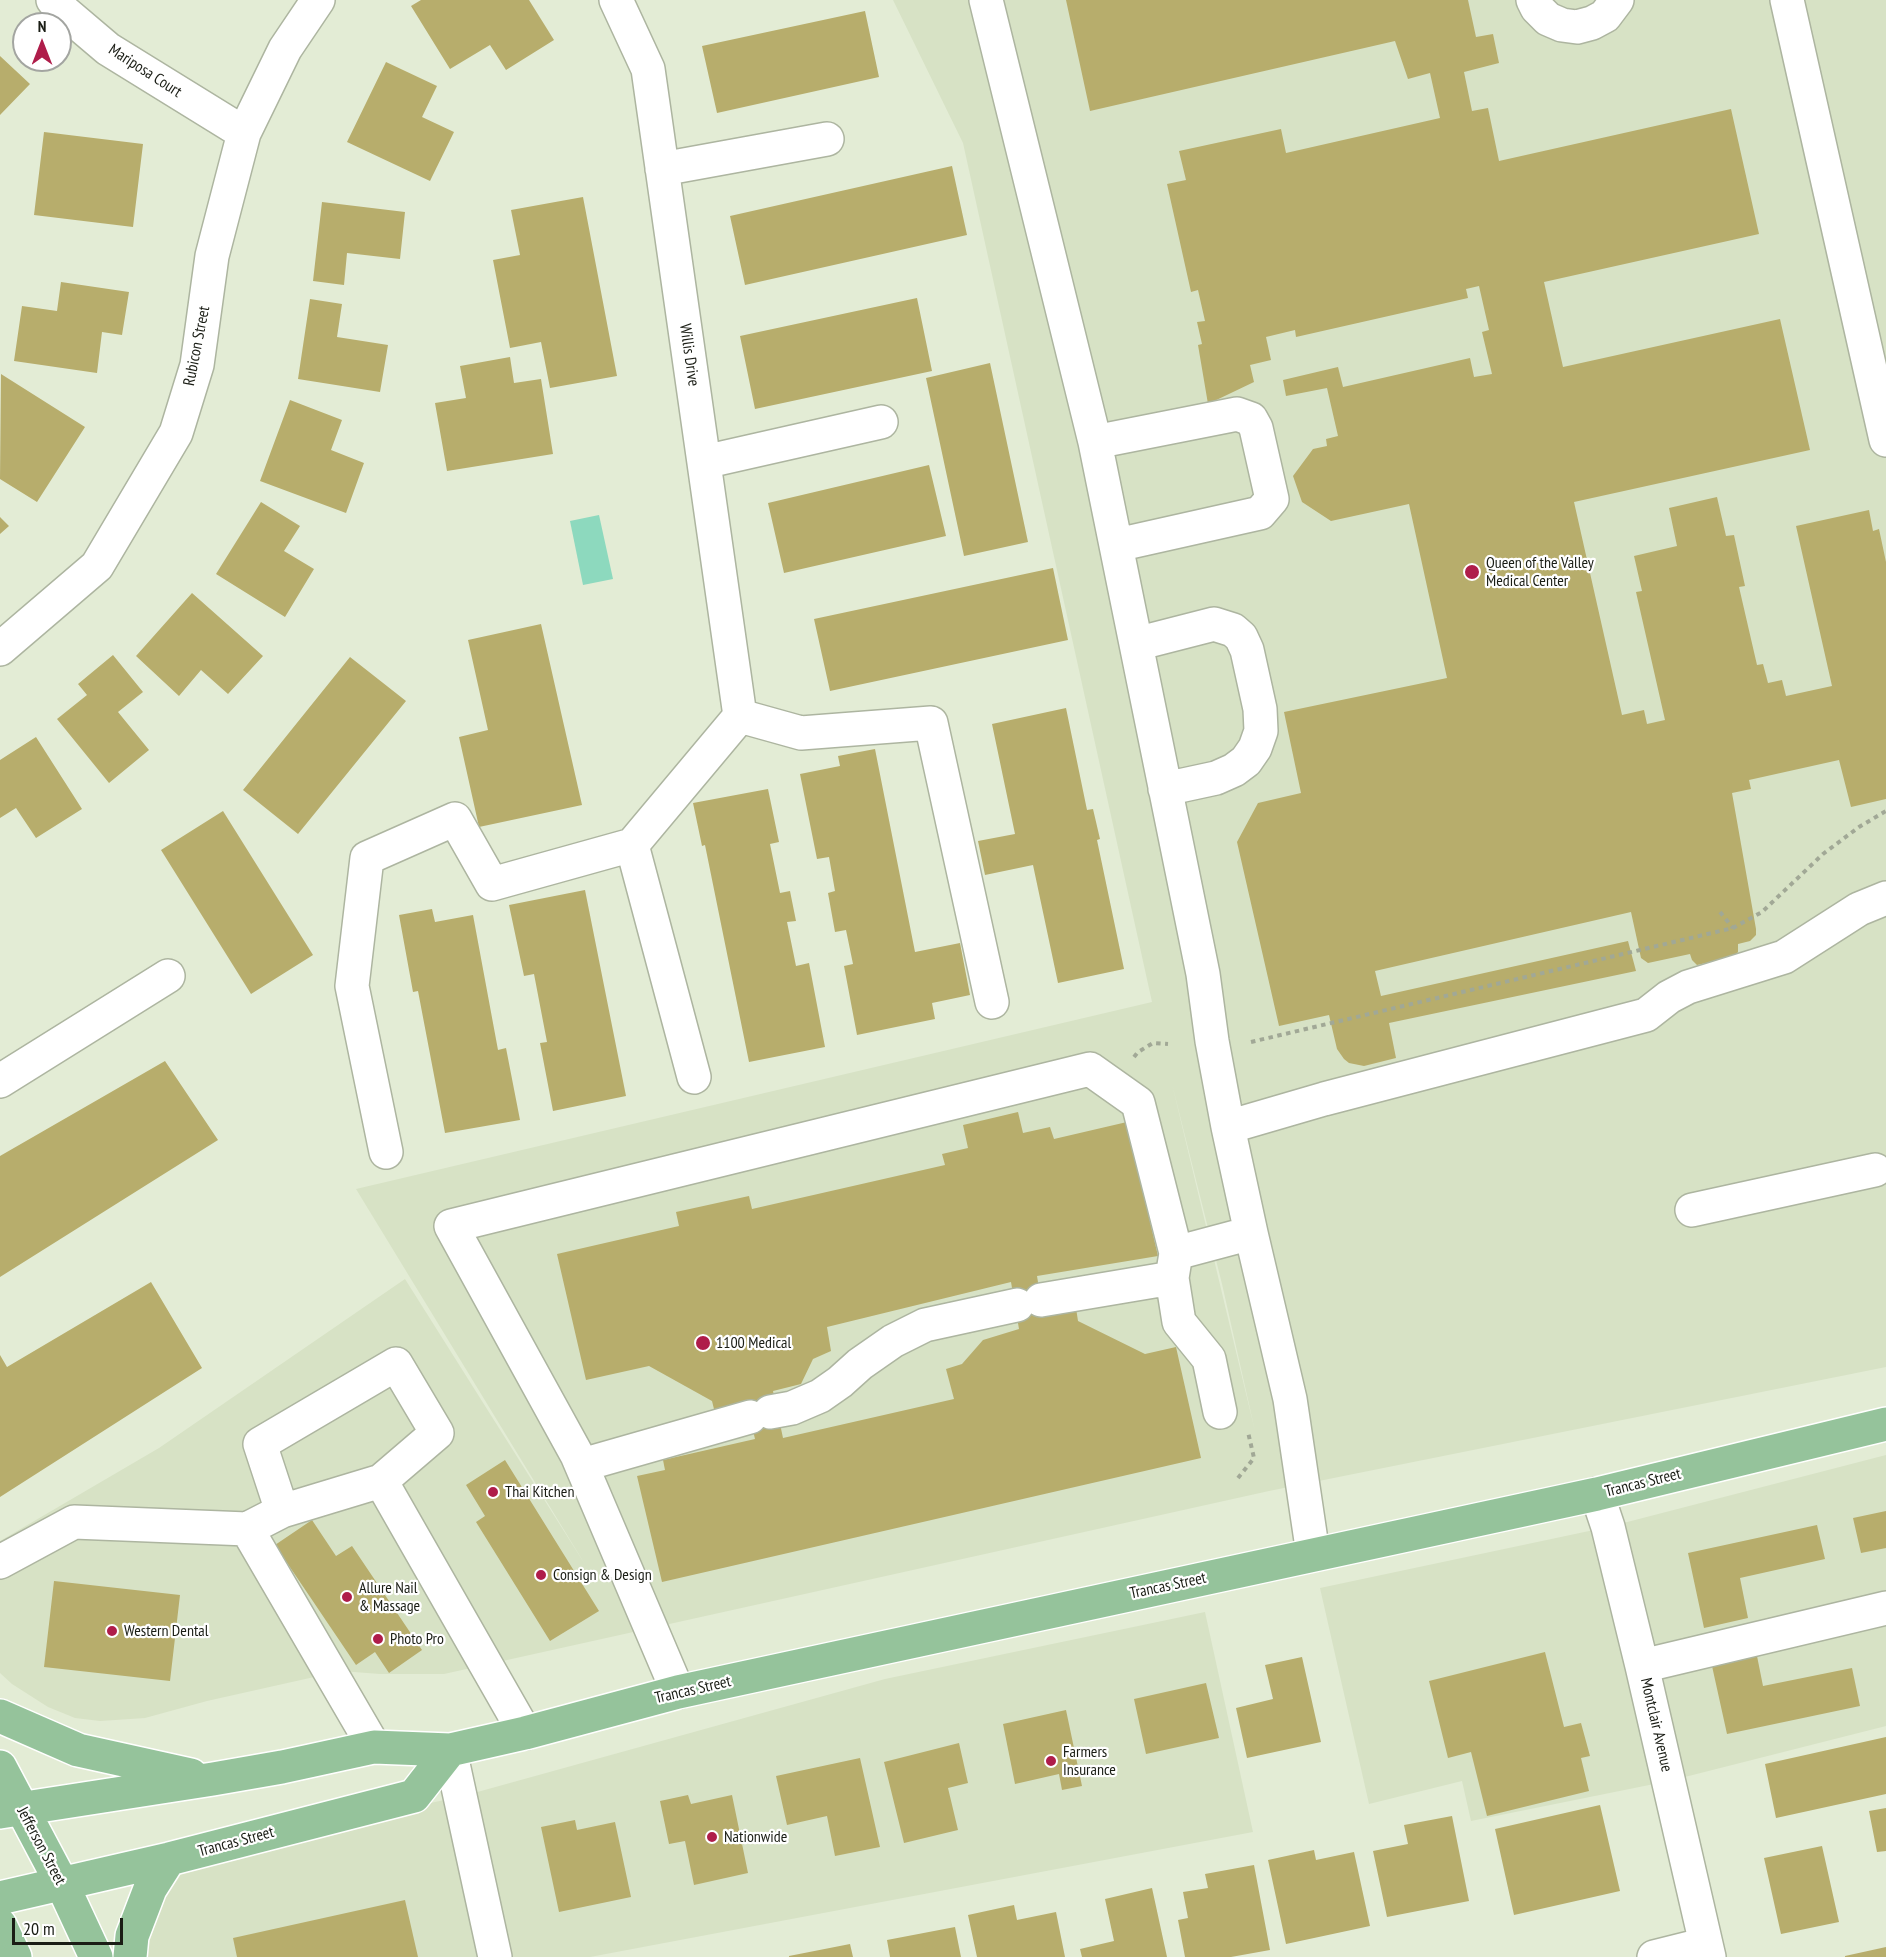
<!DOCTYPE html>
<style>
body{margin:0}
#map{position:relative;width:1886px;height:1957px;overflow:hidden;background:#e3ecd5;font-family:"PT Sans Narrow",sans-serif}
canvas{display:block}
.north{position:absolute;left:12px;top:12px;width:60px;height:60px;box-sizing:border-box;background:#fff;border:2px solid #a3a5a1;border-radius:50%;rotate:0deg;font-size:16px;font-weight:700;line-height:24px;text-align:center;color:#1a1d15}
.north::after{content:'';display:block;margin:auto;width:21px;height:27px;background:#af1d4a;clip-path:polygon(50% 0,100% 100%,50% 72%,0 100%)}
.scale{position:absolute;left:12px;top:1918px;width:111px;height:27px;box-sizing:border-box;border:3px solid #1a1d15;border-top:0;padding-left:8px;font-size:18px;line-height:21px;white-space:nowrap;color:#1a1d15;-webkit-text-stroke:4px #fff;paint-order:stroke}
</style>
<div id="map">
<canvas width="1886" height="1957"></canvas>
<div class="north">N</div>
<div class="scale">20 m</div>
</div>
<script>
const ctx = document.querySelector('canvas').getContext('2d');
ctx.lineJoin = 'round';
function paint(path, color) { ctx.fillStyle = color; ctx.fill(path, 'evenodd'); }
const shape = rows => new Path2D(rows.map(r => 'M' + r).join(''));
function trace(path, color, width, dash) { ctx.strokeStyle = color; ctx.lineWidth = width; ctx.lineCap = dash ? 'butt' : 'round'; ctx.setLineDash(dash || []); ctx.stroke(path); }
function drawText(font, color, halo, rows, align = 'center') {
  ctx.font = font + ' "PT Sans Narrow",sans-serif'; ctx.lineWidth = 4.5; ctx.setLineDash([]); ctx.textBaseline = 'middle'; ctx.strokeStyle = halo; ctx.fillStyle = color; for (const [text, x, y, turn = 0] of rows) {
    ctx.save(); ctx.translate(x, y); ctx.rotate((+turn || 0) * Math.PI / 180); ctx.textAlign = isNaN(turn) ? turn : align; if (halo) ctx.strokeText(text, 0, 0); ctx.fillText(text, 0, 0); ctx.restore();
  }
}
paint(shape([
 [893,0,1886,0,1886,1367,1269,1491,444,1674,380,1674,341,1671,207,1701,145,1718,100,1721,75,1718,48,1707,12,1684,0,1673,0,1541,159,1448,405,1279,586,1566,356,1189,1152,1002,963,143],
 [1172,1084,1222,1284,1255,1431],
 [1886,1455,1886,1726,1669,1781,1471,1821,1462,1781,1369,1804,1320,1588,1608,1527],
 [1205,1612,1253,1832,590,1957,130,1957,169,1859,463,1796,885,1679]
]), '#d7e2c5');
paint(shape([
 [599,515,613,579,583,585,570,521]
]), '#8dd9be');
paint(shape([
 [421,0,529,0,554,40,506,70,490,45,450,69,411,6],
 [1066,0,1468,0,1476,37,1493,34,1499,63,1464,72,1472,111,1488,108,1499,161,1731,109,1759,234,1544,282,1563,367,1780,319,1810,450,1574,502,1622,715,1644,710,1647,724,1665,720,1636,592,1642,591,1634,556,1677,546,1669,508,1717,497,1726,536,1734,535,1745,586,1739,587,1757,665,1763,664,1768,683,1782,680,1786,696,1832,686,1796,526,1869,510,1873,531,1879,529,1886,562,1886,799,1851,807,1839,760,1749,780,1751,789,1732,793,1756,929,1756,935,1750,941,1738,944,1738,952,1734,957,1697,965,1692,960,1690,954,1648,963,1641,958,1631,912,1375,971,1381,996,1628,941,1636,971,1389,1023,1396,1058,1364,1066,1349,1063,1344,1059,1337,1049,1329,1015,1279,1026,1237,842,1258,803,1301,793,1284,712,1447,678,1409,504,1331,521,1302,502,1293,476,1313,449,1327,446,1326,439,1338,436,1327,388,1286,396,1283,380,1338,367,1343,387,1470,358,1474,377,1492,374,1482,332,1489,330,1479,286,1466,289,1468,298,1296,337,1295,330,1266,337,1271,360,1250,365,1254,382,1208,404,1198,345,1202,344,1197,322,1205,321,1198,290,1191,292,1167,184,1186,180,1179,151,1281,129,1286,153,1440,118,1430,73,1408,79,1395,41,1090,111],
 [865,11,879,77,717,113,702,46],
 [0,56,30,84,0,115],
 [386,62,437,86,422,117,454,132,430,181,347,142],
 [44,132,143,144,133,227,34,215],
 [952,166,967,235,745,285,730,216],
 [583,197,617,376,550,388,541,342,510,348,493,260,520,255,511,210],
 [322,202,405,212,400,259,347,253,344,285,313,281],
 [61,282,129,292,122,335,102,332,97,373,14,361,22,306,57,311],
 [917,298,932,371,755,409,740,336],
 [310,299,342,304,337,337,388,345,380,392,298,379],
 [510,357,514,383,541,379,553,454,447,471,435,403,466,398,460,366],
 [990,363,1028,542,964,556,926,378],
 [1,374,85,427,37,502,0,479],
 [290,400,342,420,331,450,364,463,346,513,260,481],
 [929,465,946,536,784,573,768,503],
 [261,502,300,526,284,551,314,569,285,617,216,574],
 [0,517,9,526,0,534],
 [1053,568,1068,640,830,691,814,619],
 [192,593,263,656,228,694,201,670,179,696,136,656],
 [541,624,582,805,479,827,459,737,488,730,468,640],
 [113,655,143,692,118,712,149,750,109,783,57,719,87,695,78,684],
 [350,657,406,701,298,834,243,790],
 [1066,708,1087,810,1093,809,1100,839,1097,840,1124,969,1058,983,1033,865,985,875,978,841,1015,834,992,724],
 [36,737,82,809,36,838,16,808,0,818,0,760],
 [875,749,915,952,960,943,970,995,932,1003,935,1019,857,1035,844,966,853,964,846,930,835,932,828,893,835,891,829,857,817,859,800,774,840,766,838,756],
 [768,789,779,842,770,844,780,893,790,891,796,921,787,922,796,966,809,963,825,1047,749,1062,705,845,702,846,693,803],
 [223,811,313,955,251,994,161,850],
 [585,890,626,1096,553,1111,540,1043,547,1042,534,974,524,976,509,905],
 [432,909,435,922,473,915,498,1050,506,1048,520,1120,445,1133,418,991,413,992,399,915],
 [165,1061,218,1140,0,1277,0,1156],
 [1018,1112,1023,1133,1050,1127,1054,1139,1127,1122,1158,1256,1037,1276,1043,1313,1076,1308,1078,1321,1145,1354,1176,1347,1201,1458,662,1582,637,1476,665,1470,663,1460,755,1439,747,1405,715,1413,712,1401,649,1366,586,1380,557,1254,679,1226,676,1212,749,1196,752,1209,945,1165,942,1154,968,1148,963,1125],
 [1011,1282,1019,1329,983,1340,962,1364,946,1369,954,1399,783,1438,773,1391,801,1384,813,1359,831,1351,827,1327],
 [151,1282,202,1368,0,1497,0,1355,7,1367],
 [505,1460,599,1611,550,1641,476,1522,485,1516,466,1485],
 [1886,1511,1886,1548,1861,1553,1853,1518],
 [312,1520,336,1556,352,1546,422,1650,389,1673,375,1652,356,1665,275,1545],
 [1817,1525,1825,1559,1740,1578,1748,1618,1704,1628,1688,1553],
 [54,1581,180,1595,170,1681,44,1667],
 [1545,1652,1564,1727,1581,1723,1590,1756,1581,1758,1589,1791,1487,1816,1471,1752,1448,1758,1429,1681],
 [1757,1656,1763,1686,1852,1668,1860,1706,1727,1734,1712,1666],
 [1302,1657,1321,1742,1247,1758,1236,1708,1273,1699,1265,1665],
 [1206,1683,1219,1738,1146,1754,1134,1699],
 [1066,1710,1082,1786,1062,1790,1059,1774,1015,1784,1003,1724],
 [1886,1737,1886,1794,1776,1818,1765,1764],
 [959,1743,968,1783,948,1788,958,1830,904,1843,884,1762],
 [860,1758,880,1847,835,1856,827,1816,787,1825,776,1776],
 [688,1795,691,1804,732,1795,748,1873,694,1885,685,1841,669,1844,660,1801],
 [1600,1805,1620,1891,1514,1915,1495,1829],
 [1886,1808,1886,1851,1877,1852,1869,1811],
 [1452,1816,1469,1901,1387,1917,1373,1851,1408,1844,1404,1825],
 [575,1820,577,1830,615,1822,631,1897,559,1912,541,1827],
 [1822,1846,1839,1922,1781,1934,1764,1858],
 [1314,1850,1316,1860,1354,1852,1370,1926,1286,1944,1268,1860],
 [1254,1865,1270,1950,1231,1957,1185,1957,1178,1920,1188,1918,1183,1892,1208,1888,1205,1874],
 [1152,1888,1167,1957,1082,1957,1080,1949,1114,1941,1105,1899],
 [405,1900,418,1957,237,1957,233,1938],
 [1014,1905,1017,1920,1056,1912,1065,1957,977,1957,968,1915],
 [955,1927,961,1957,890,1957,887,1940],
 [850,1944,853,1957,789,1957,789,1956],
 [1886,1947,1886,1957,1845,1957,1845,1956]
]), '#b7ad6c');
const minor = shape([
 [53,0,62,10,108,49,244,133],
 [616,0,648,69,740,716],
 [986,0,1095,442,1203,974,1212,1041,1228,1127,1324,1099,1646,1015,1669,997,1688,987,1784,957,1859,909,1886,898],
 [1533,0,1537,8,1548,19,1562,25,1577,27,1592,23,1605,16,1617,0],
 [1787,0,1886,440],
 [662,169,827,139],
 [1095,442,1237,414,1251,419,1256,428,1272,499,1260,513,1117,545],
 [704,462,881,422],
 [1136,644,1214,624,1233,630,1241,637,1247,650,1260,709,1261,731,1255,748,1246,761,1234,770,1216,778,1165,789],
 [0,649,97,566,176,433,197,365,212,256,244,133,285,49,318,0],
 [740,716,801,733,931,723,992,1002],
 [694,1077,632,845,740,716],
 [0,1081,168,976],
 [1228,1127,1251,1233,1290,1399,1313,1554],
 [386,1152,352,986,367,858,455,819,492,884,632,845],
 [1692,1210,1875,1170],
 [1176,1253,1251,1233],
 [1041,1300,1172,1278],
 [770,1412,792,1408,820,1396,840,1382,860,1364,893,1341,925,1325,1017,1305],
 [582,1465,750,1417],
 [381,1481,282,1511,260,1444,396,1364,437,1433,381,1481,525,1733],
 [1597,1494,1608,1527,1642,1666,1709,1957],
 [247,1529,374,1747],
 [0,1562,74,1522,247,1529,282,1511],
 [1642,1666,1886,1608],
 [678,1692,577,1455,451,1226,1090,1069,1138,1103,1176,1253,1172,1278,1179,1322,1209,1359,1220,1412],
 [450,1750,495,1957],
 [1654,1957,1706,1944]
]);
const major = shape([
 [0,1716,78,1750,191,1775],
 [0,1767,62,1884,96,1957],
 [0,1812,213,1779,282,1767,374,1747,450,1750,525,1733,678,1692,1597,1494,1886,1424],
 [0,1898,169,1859,414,1796,450,1750],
 [0,1925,15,1957],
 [130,1957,132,1936,150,1889,169,1859]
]);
trace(minor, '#adb5a0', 36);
trace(major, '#fff', 36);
trace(shape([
 [1720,912,1733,928],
 [1251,1042,1733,928,1762,912,1823,854,1859,827,1886,811],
 [1134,1057,1138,1052,1153,1043,1168,1044],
 [1238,1478,1254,1458,1248,1432]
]), '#a1a896', 4, [4.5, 4.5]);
trace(minor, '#fff', 33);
trace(major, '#95c39b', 33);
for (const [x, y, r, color] of [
 [1472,572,8,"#af1d4a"],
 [703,1343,8,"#af1d4a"],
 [493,1492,6,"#af1d4a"],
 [541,1575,6,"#af1d4a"],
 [347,1597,6,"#af1d4a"],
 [112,1631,6,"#af1d4a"],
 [378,1639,6,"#af1d4a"],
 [1051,1761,6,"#af1d4a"],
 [712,1837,6,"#af1d4a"]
]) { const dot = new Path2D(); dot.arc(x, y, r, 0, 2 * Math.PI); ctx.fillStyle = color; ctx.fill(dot); trace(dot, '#fff', 2); }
drawText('16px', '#1a1d15', '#fff', [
 ["Mariposa Court",145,71,33],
 ["Rubicon Street",197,346,-79],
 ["Willis Drive",689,355,82],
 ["Trancas Street",1643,1483,-14],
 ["Trancas Street",1168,1586,-12],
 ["Trancas Street",693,1690,-13],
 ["Montclair Avenue",1656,1725,77],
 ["Trancas Street",236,1842,-15],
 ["Jefferson Street",41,1846,62]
]);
drawText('16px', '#1a1d15', '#fff', [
 ["Queen of the Valley",1486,563],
 ["Medical Center",1486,581],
 ["1100 Medical",716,1343],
 ["Thai Kitchen",505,1492],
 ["Consign & Design",553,1575],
 ["Allure Nail",359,1588],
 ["& Massage",359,1606],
 ["Western Dental",124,1631],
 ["Photo Pro",390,1639],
 ["Farmers",1063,1752],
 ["Insurance",1063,1770],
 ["Nationwide",724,1837]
], 'left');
</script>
